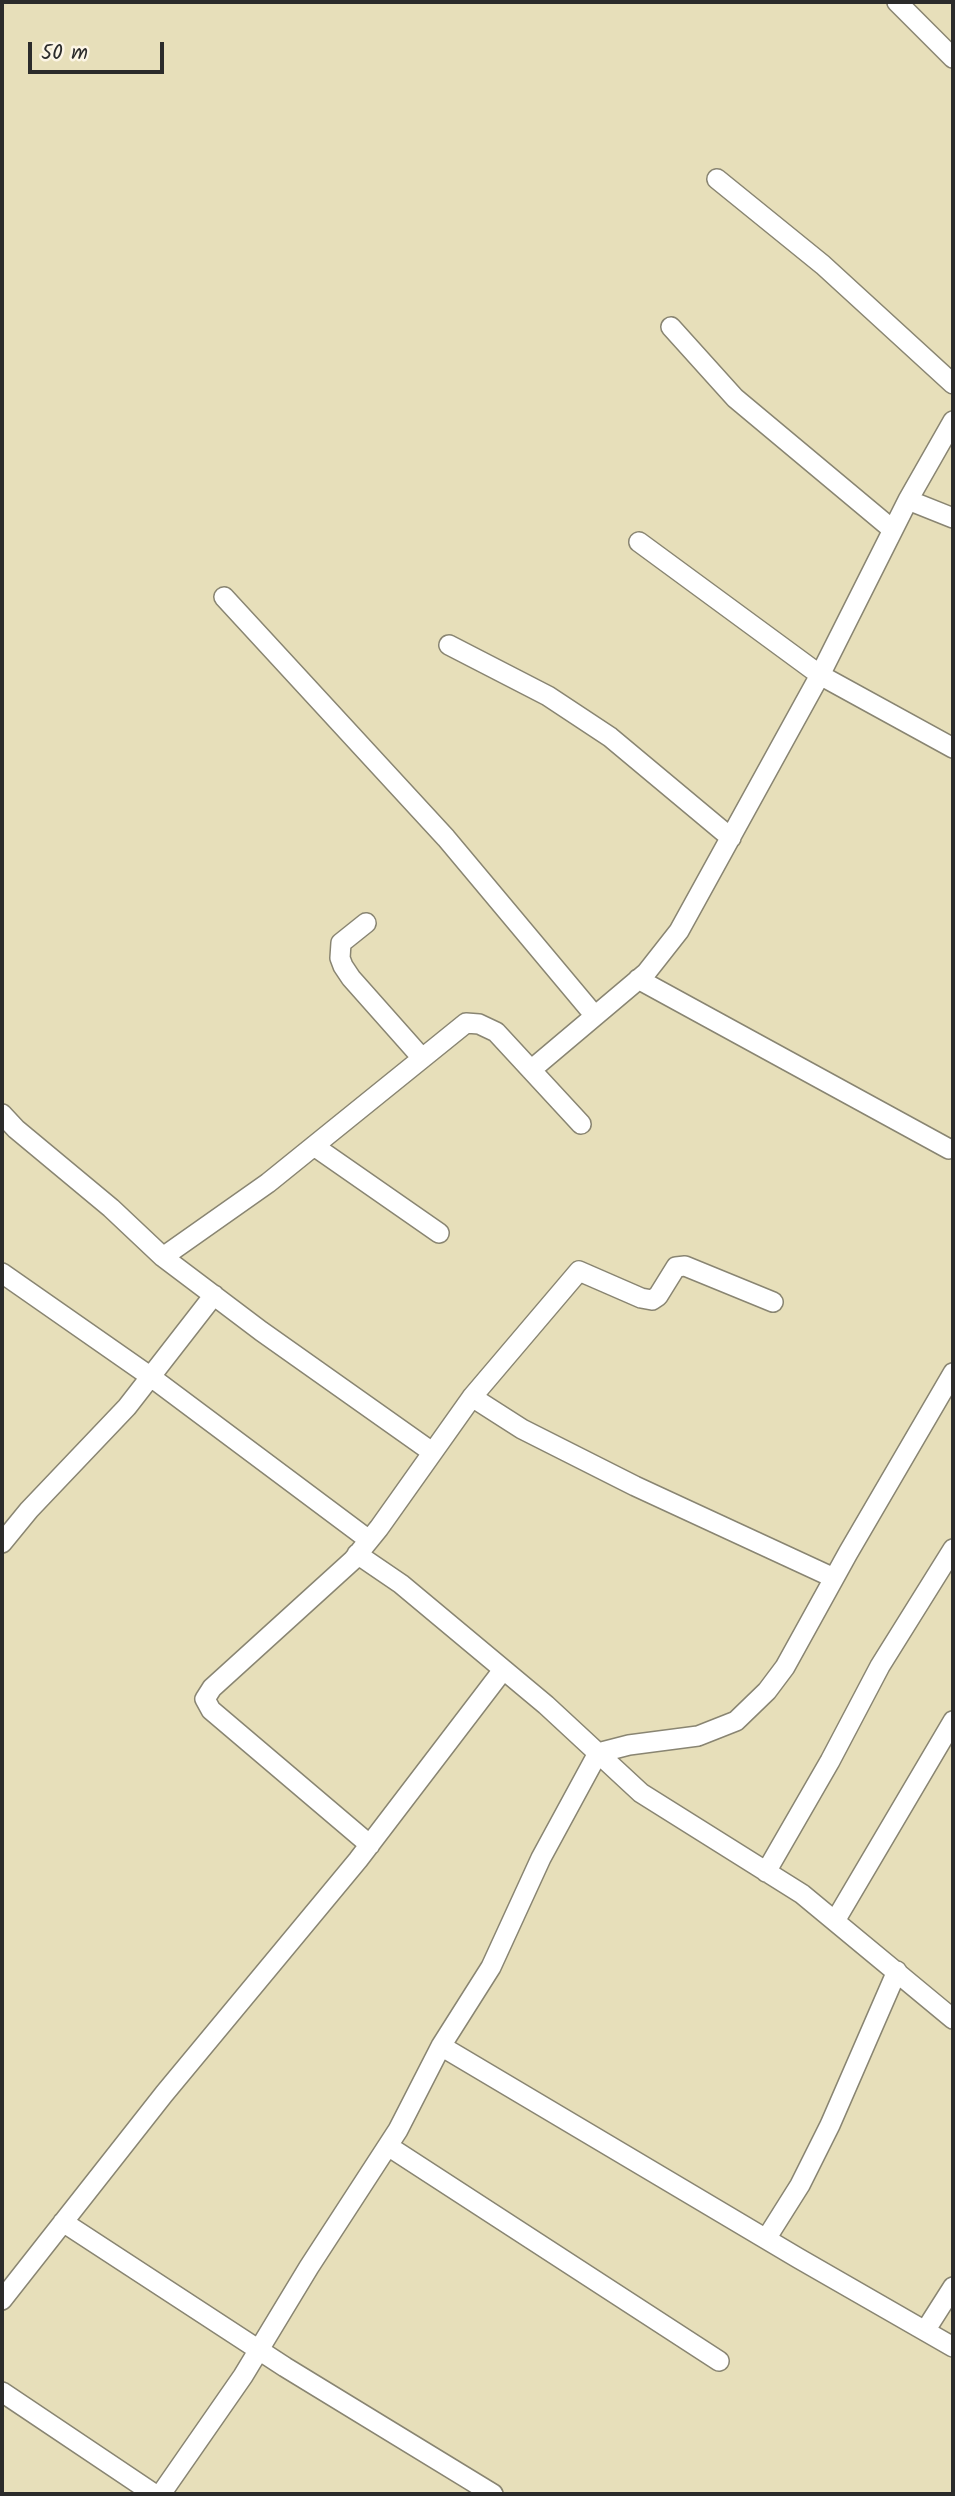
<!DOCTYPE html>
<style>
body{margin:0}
#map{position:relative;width:955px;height:2496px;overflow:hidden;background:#e7dfba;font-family:Kalam,sans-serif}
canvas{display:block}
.frame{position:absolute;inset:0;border:4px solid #2b2b2b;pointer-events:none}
.scale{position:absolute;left:28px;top:42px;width:136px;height:32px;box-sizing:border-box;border:4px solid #2b2b2b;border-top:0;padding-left:9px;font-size:21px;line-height:24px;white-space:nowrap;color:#2b2b2b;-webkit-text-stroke:5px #fcf5e5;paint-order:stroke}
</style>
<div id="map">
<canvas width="955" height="2496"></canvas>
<div class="frame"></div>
<div class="scale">50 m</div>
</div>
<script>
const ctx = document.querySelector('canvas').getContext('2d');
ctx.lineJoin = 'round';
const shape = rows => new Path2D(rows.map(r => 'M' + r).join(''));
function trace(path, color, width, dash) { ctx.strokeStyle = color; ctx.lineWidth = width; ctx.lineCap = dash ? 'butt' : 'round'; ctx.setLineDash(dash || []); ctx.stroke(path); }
const street = shape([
 [897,2,953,58],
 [717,179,823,265,953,384],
 [671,327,735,398,893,530],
 [908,500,953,518],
 [639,542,820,675,953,748],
 [224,597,446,838,595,1016],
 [449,645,548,696,610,737,731,838],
 [366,923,341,943,340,958,343,966,351,978,422,1058],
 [638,979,949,1149],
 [531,1070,646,973,679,931,820,675,908,500,953,421],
 [2,1114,16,1129,111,1208,163,1257,261,1331,432,1452],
 [314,1146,439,1233],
 [163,1257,268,1183,466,1023,479,1024,496,1032,581,1124],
 [2,1273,151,1377,369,1540],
 [472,1397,522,1429,635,1486,834,1578],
 [2,1543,29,1510,127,1407,214,1295],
 [357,1554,401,1584,546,1705,641,1793,802,1894,953,2019],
 [370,1845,211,1710,205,1699,212,1688,353,1560,379,1528,472,1397,579,1271,641,1298,652,1300,658,1296,676,1267,685,1266,773,1302],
 [766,1872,830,1761,880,1666,953,1549],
 [835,1921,953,1721],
 [441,2046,798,2258,953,2347],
 [388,2146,719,2361],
 [63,2222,285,2367,493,2494],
 [766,2239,800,2185,830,2125,897,1971],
 [2,2300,164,2094,358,1860,503,1670],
 [925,2331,953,2287],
 [2,2392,154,2494],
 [161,2494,243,2376,309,2267,398,2130,441,2046,491,1967,541,1858,598,1753,629,1745,698,1736,736,1721,767,1691,785,1667,848,1553,953,1373]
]);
trace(street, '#898572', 22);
trace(street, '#fff', 19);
</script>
